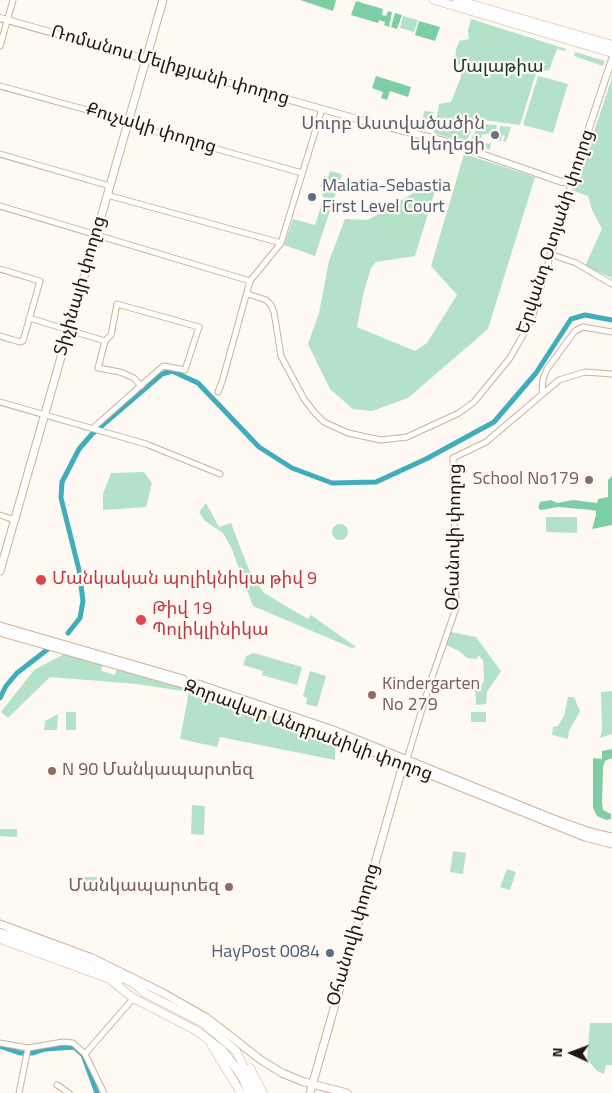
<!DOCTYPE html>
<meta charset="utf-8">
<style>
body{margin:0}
#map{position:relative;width:612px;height:1093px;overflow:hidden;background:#fef9f3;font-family:"Titillium Web",sans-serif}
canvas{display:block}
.north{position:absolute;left:547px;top:1028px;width:50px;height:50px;-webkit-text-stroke:4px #fef9f3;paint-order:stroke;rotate:272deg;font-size:14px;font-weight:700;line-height:20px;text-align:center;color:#20180c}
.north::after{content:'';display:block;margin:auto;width:18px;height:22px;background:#20180c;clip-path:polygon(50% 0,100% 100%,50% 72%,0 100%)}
</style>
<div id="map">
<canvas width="612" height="1093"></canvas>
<div class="north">N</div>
</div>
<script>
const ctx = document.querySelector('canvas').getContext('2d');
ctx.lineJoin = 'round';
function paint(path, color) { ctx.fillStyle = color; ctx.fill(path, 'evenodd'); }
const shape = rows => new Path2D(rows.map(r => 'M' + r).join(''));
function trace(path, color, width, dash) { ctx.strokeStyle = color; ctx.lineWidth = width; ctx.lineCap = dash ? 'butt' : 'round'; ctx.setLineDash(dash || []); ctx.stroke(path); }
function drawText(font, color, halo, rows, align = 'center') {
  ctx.font = font + ' "Titillium Web","Noto Sans Armenian",sans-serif'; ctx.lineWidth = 4.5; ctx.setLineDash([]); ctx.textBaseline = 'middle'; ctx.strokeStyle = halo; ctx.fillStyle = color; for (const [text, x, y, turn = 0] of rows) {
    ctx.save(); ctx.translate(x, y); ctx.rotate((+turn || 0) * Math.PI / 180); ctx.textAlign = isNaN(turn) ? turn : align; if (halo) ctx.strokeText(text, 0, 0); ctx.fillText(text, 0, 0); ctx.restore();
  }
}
paint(shape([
 [403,16,418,20,414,32,400,28],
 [471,19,566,49,566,51,557,49,549,70,538,72,540,64,548,65,540,63,541,57,520,125,476,119,466,143,434,133,439,104,451,102,461,77,460,65,455,61,456,50,459,41,469,39,468,30],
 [575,52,605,61,603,66,574,56],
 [538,76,568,84,553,133,523,125],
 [612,78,612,278,585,266,602,229,592,210,588,196,574,191],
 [424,111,434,112,431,130,421,128],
 [479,124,497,125,496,130,492,129,491,133,482,135,479,142,489,144,491,141,490,150,470,141],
 [500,126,511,127,506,142,503,141,505,136,502,135,501,141,499,141],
 [464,154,535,177,488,329,408,398,372,411,353,409,330,389,308,344,319,313,329,261,345,219,368,220,439,178,415,256,376,262,371,268,364,291,357,327,415,351,427,343,457,295,431,266],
 [330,171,342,174,315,256,284,245,293,219,315,225,324,197,322,196,324,188,320,187,324,176,328,177],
 [144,472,152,483,146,507,103,510,103,494,111,473],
 [206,503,219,527,231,523,249,570,264,593,308,619,311,615,356,647,352,648,253,606,231,547,223,533,205,521,199,512],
 [546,517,577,517,577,533,546,532],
 '332 532a8 8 0 1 1 16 0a8 8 0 1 1-16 0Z',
 [451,632,476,637,501,671,487,692,486,704,476,705,475,686,479,688,484,681,483,660,478,655,477,659,467,658,459,651,446,645],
 [68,652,104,660,101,671,115,675,118,664,184,684,183,691,137,684,50,677,8,718,1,712,34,670],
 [254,653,302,667,297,685,262,675,263,671,243,665,246,656],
 [310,671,326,676,317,707,306,704,307,698,303,696],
 [190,686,335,740,335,760,220,737,217,747,180,739],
 [612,691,612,734,600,738,602,731,601,692],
 [568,697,574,697,580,711,569,731,568,739,552,735,553,727,558,726,564,716],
 [66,712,76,712,76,730,66,730],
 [471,712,486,712,486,722,471,722],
 [58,714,57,730,44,730,45,721],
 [192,805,205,806,204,835,191,834],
 [0,829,17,829,17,837,0,836],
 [453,851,466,853,463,874,450,872],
 [507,869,516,872,510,890,500,887],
 [79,877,97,877,97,887,79,887],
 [590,1023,612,1023,612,1065,606,1065,604,1074,597,1071,587,1059]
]), '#b4e2c8');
paint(shape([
 [300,0,336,0,333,11],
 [356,1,383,9,382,15,386,16,388,11,392,12,389,27,384,25,385,22,379,20,378,23,351,15],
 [395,13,402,15,397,29,391,27],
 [419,21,440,27,435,41,415,35],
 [376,76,411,87,408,97,390,91,387,100,381,98,383,92,372,88],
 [612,476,612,525,592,529,596,515,596,511,592,510,558,507,541,510,538,508,540,502,551,500,557,503,573,500,597,503,598,499,608,497,608,480],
 [612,749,612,758,605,761,603,767,602,803,603,810,611,814,611,819,606,820,597,816,593,808,593,758,602,759,602,751]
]), '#7ecea5');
trace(shape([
 [68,633,80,618,83,601,79,570,61,498,62,482,79,449,92,434,162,374,172,371,198,383,259,447,292,468,332,483,376,482,426,459,494,422,536,373,571,319,585,315,612,320],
 [0,698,6,686,17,673,48,649],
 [0,1046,20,1053,33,1053,45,1049,74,1047,83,1055,97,1093]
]), '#40adbc', 5);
const minor = shape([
 [0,46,13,0],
 [0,86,127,121,132,125,302,173],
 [0,154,110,186],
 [107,195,281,243],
 [0,206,250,281,222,382,218,392],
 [550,254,576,263,612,284],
 [0,269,40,281,23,341,20,342,0,336],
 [250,281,281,243,322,109],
 [248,294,266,300,271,305,274,312,281,356,304,399,314,412,324,422,348,433,381,440,407,437,459,413,474,402,510,358,531,321,570,190,569,182],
 [29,318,105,341],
 [542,392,543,379,547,369,575,331,583,327,612,332],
 [0,402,146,444,220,474],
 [93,428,163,366,185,370,199,327,117,304,111,335,105,341,98,368,120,372,134,378,141,386],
 [0,515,15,520],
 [407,759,430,683,456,608,453,458,486,442,559,380,585,372,612,374],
 [0,1043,28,1048],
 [85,1054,131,1001],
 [57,1085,69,1093],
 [19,1093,28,1048,63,1042,73,1043,85,1054,104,1093]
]);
const tertiary = shape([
 [0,18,368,122,444,141,562,182,569,182,573,176,612,59]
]);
const secondary = shape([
 [0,571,163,0],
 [0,626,183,679],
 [0,632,186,685,255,707,331,735,585,837,612,844],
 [198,684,333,730,551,818,590,832,612,837],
 [0,924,92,958,163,993,207,1018,261,1060,282,1073,304,1082,347,1093],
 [310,1093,404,761]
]);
const primary = shape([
 [434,0,612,53],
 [457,0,612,45]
]);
const trunk = shape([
 [0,933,24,939,132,982,145,993,203,1023,236,1051,257,1093],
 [0,939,118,982],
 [113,982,133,998,197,1031,223,1051,241,1075,250,1093],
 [212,1046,241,1093],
 [250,1068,263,1093]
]);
trace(minor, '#c9b395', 7);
trace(tertiary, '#c9b395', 8);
trace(secondary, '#c9b395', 9);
trace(primary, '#c9b395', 9);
trace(trunk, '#c9b395', 9);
trace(minor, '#fff', 5);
trace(tertiary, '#fff', 6);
trace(secondary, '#fff', 7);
trace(primary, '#fff', 8);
trace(trunk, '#fff', 8);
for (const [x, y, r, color] of [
 [495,135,5,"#6b7280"],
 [312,197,5,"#5c6f8a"],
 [589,480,5,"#8d6e63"],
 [41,580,6,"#e0444e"],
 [141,620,6,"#e0444e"],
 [372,695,5,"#8d6e63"],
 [52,771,5,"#8d6e63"],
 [229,887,5,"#8d6e63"],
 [330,953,5,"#5c6f8a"]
]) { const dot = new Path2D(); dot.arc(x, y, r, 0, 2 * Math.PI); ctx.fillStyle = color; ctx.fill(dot); trace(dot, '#fef9f3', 2); }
drawText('18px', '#20180c', '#fef9f3', [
 ["Ռոմանոս Մելիքյանի փողոց",170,66,16],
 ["Քուչակի փողոց",151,129,17],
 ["Երվանդ Օտյանի փողոց",556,232,-72],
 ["Տիչինայի փողոց",81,286,-74],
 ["Օհանովի փողոց",455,537,-89],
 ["Զորավար Անդրանիկի փողոց",308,731,20],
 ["Օհանովի փողոց",354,935,-74]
]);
drawText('18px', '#163a29', '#fef9f3', [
 ["Մալաթիա",498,68]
]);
drawText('18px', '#5b616d', '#fef9f3', [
 ["Սուրբ Աստվածածին",485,125],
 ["եկեղեցի",485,146]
], 'right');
drawText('18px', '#4e5e75', '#fef9f3', [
 ["Malatia-Sebastia",322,187],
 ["First Level Court",322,208],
 ["HayPost 0084",320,953,"right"]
], 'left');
drawText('18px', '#785e54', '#fef9f3', [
 ["School No179",579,480],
 ["Kindergarten",382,685,"left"],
 ["No 279",382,706,"left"],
 ["N 90 Մանկապարտեզ",62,771,"left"],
 ["Մանկապարտեզ",219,887]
], 'right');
drawText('18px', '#be3a42', '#fef9f3', [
 ["Մանկական պոլիկնիկա թիվ 9",52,580],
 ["Թիվ 19",152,610],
 ["Պոլիկլինիկա",152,631]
], 'left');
</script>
